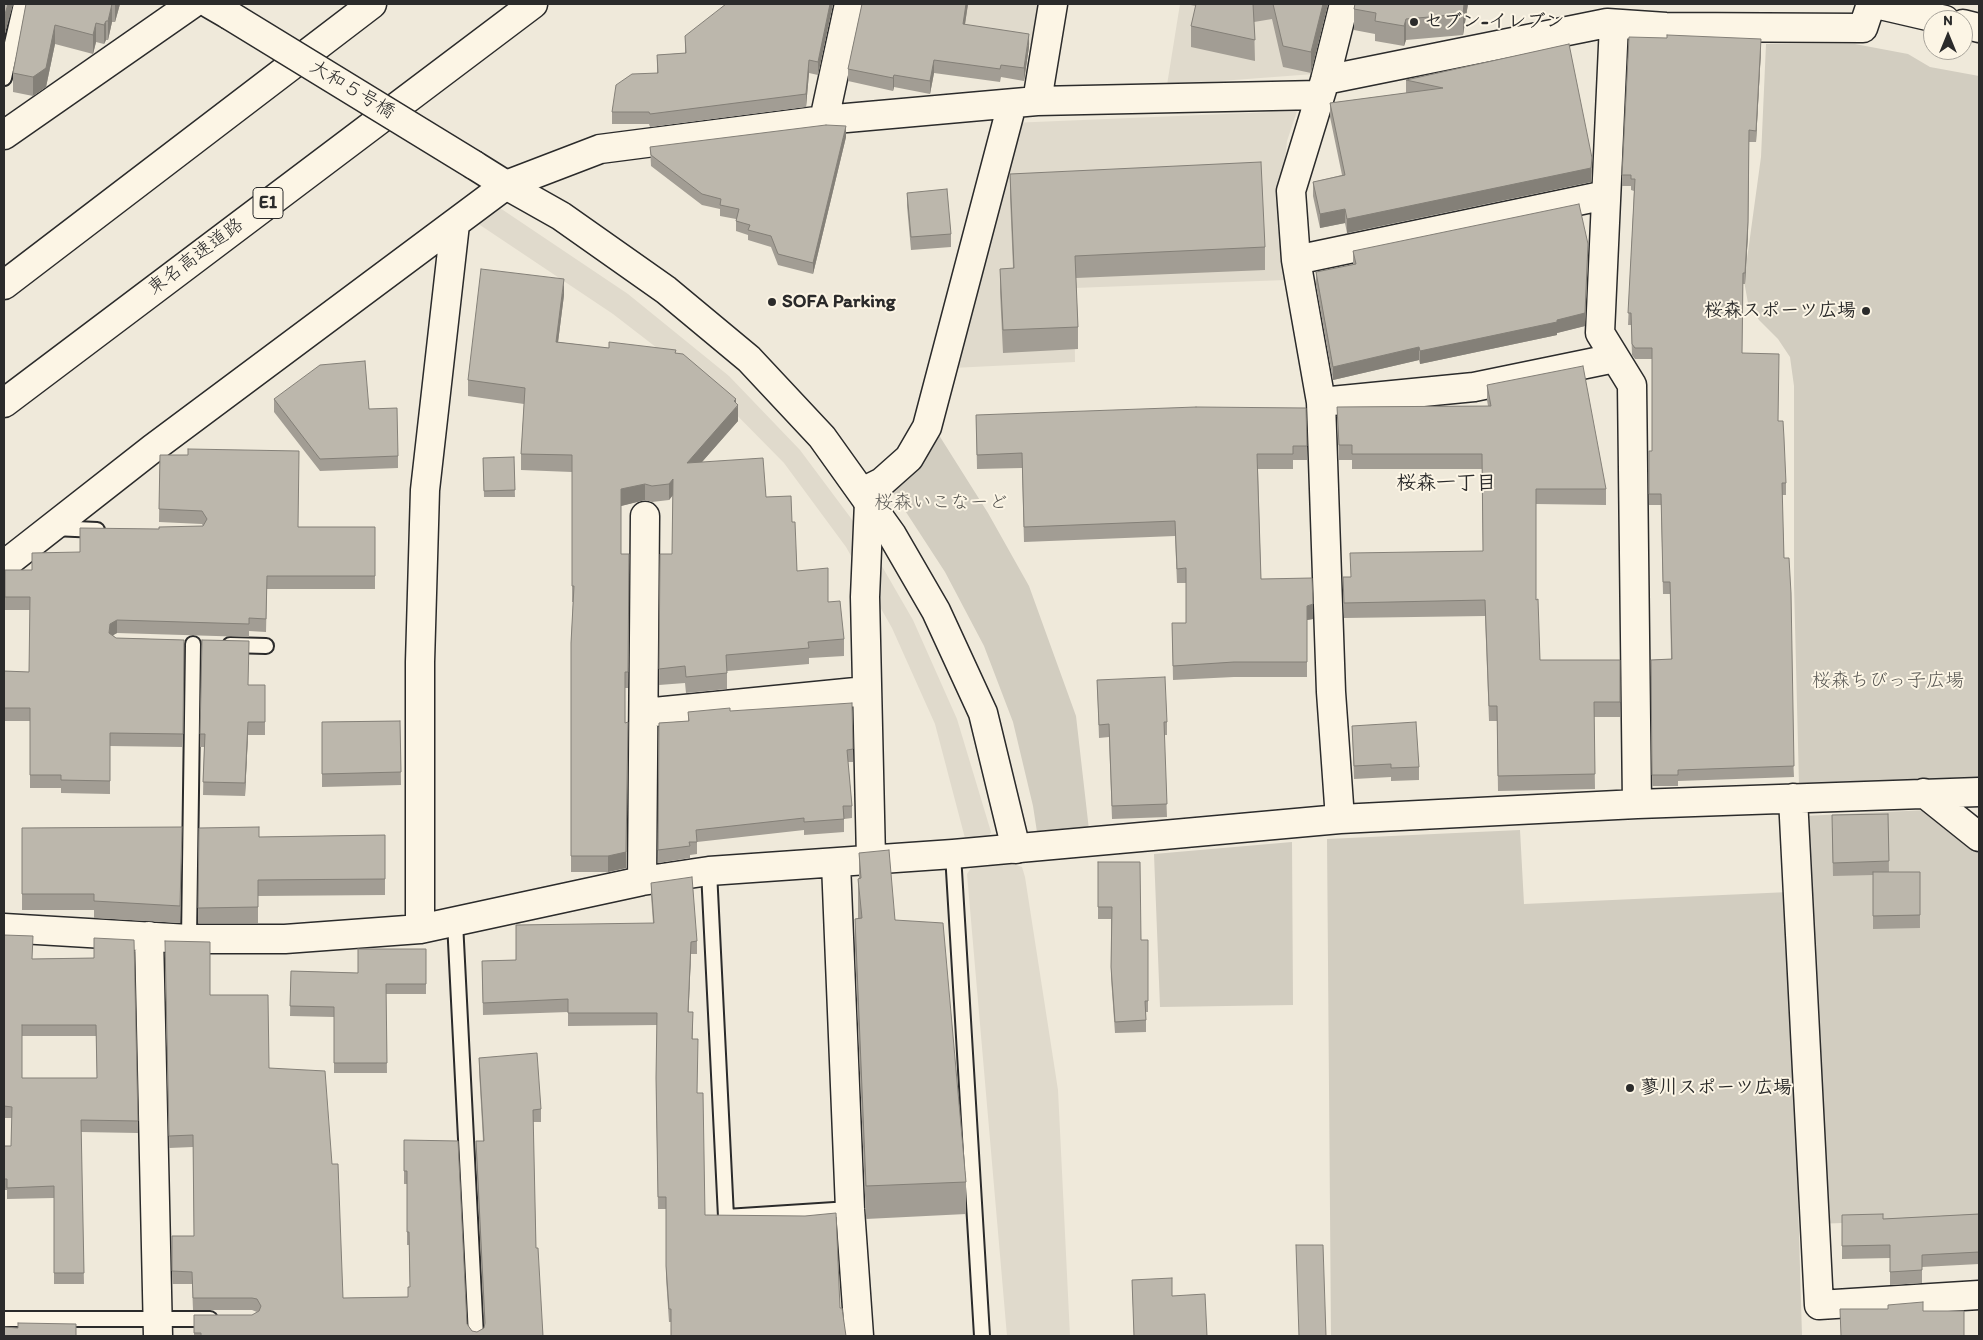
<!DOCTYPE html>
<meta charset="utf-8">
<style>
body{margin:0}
#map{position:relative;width:1983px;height:1340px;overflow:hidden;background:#efe9da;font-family:Itim,sans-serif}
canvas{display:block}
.frame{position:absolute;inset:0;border:5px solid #2b2b2b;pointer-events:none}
.north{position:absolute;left:1923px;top:10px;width:50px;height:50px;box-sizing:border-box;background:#fcf5e5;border:1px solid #a8a49b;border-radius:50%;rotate:0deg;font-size:14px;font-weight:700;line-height:20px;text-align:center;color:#2b2b2b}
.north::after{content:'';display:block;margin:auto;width:18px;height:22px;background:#2b2b2b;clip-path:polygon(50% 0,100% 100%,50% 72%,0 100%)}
</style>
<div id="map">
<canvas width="1983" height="1340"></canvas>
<div class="frame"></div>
<div class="north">N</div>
</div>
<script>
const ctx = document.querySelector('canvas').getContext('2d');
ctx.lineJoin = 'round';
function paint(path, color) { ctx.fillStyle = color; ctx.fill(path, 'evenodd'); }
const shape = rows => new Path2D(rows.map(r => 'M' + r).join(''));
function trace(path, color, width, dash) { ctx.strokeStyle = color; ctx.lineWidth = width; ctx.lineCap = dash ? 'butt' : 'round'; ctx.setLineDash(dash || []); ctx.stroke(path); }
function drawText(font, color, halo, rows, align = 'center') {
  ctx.font = font + ' Itim,"Klee One",sans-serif'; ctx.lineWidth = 4; ctx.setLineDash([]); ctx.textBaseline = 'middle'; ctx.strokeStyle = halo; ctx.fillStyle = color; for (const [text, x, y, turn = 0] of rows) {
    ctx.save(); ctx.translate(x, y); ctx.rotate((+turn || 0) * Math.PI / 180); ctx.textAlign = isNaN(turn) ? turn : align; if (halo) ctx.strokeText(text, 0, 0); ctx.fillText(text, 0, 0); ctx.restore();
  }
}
paint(shape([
 [911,4,1045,4,1038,46,907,27],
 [1180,4,1333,4,1314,74,1167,85],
 [1297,111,1287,141,1280,206,1286,280,1074,288,1075,362,952,368,1011,123],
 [497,206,628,294,729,376,800,450,865,537,913,620,957,719,991,832,988,840,966,842,935,724,892,628,846,547,784,463,714,392,613,314,477,223],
 [1013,864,1022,867,1025,877,1058,1090,1070,1336,1007,1336,967,874,971,868]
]), '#e0dacc');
paint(shape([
 [1766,44,1855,44,1908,54,1930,67,1979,76,1979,778,1799,785,1794,585,1794,386,1790,357,1778,339,1759,320,1748,303,1744,281,1761,157],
 [937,432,988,513,1029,586,1076,716,1089,830,1037,832,1033,806,1013,722,984,646,945,572,891,489],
 [1927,810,1979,853,1979,1218,1815,1224,1804,816],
 [1520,830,1524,904,1789,892,1802,1336,1331,1336,1327,839],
 [1292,842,1293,1005,1160,1007,1154,854]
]), '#d2cdc0');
const lane = shape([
 [4,78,21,4],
 [54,528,97,530],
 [230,645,266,646],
 [953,854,982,1336],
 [709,871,726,1217,850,1209],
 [455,922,476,1336],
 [189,939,193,644],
 [4,1319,210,1319]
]);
const street = shape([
 [1876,4,1945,20],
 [1614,24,1600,333,1632,385,1637,804],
 [1963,24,1979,28],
 [1325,80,1607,23,1666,27,1863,28,1871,4],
 [1037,101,1053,4],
 [824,120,849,4],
 [4,135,192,4],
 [1296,260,1606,195],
 [1321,402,1474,387,1615,358],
 [862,492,882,482,909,458,927,427,1012,104],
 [869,502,865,597,871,859],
 [4,565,152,449,506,185,600,149,824,120,1037,101,1319,95],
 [644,713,866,691],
 [1924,793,1979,837],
 [1793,798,1819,1305,1979,1295],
 [1340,819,1331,692,1321,402,1296,260,1291,191,1325,80,1344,4],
 [836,863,850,1209,859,1336],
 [642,881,645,516],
 [4,928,189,939,285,939,420,929,642,881,709,871,953,854,1340,819,1637,804,1979,792],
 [420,929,420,662,425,490,455,224],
 [149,936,158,1336]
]);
const secondary = shape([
 [210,4,229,15],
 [474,165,506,185,561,216,666,290,749,359,822,437,892,535,936,611,983,713,1016,849]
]);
const highway = shape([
 [4,285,372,4],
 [4,403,533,4]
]);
trace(lane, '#2b2b2b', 18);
trace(street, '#2b2b2b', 31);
trace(secondary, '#2b2b2b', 31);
trace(highway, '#2b2b2b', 31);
trace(lane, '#fcf5e5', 14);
trace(street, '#fcf5e5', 28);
trace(secondary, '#fcf5e5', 28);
trace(highway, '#fcf5e5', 28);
const secondaryBridge = shape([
 [229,15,474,165]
]);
trace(secondaryBridge, '#2b2b2b', 31, []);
trace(secondaryBridge, '#fcf5e5', 28);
paint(shape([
 [4,4,13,4,5,33,4,33],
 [26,4,120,4,115,22,112,22,108,40,106,40,104,44,96,42,93,54,55,44,46,87,33,96,13,92,13,73],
 [833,4,818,75,809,73,806,107,650,127,649,124,612,124,612,112,657,73,657,55,685,53,685,36],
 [862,4,968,4,965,24,1029,47,1024,81,1001,77,1000,82,934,73,930,94,894,87,893,91,848,81,848,69],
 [1185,4,1328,4,1311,73,1283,67,1272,19,1254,22,1255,61,1191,47,1191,26,1196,6],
 [1355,4,1468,4,1463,35,1406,40,1404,46,1375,41,1375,34,1354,30,1354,9],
 [1569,44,1592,172,1591,182,1347,233,1345,223,1320,228,1313,196,1313,182,1342,175,1330,117,1330,103,1406,93,1406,80],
 [1761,50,1756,142,1749,142,1748,234,1745,284,1743,284,1742,353,1778,421,1786,483,1786,495,1782,495,1784,558,1794,777,1678,781,1678,786,1652,786,1651,660,1671,659,1670,594,1663,594,1661,505,1649,505,1649,451,1652,451,1652,359,1635,359,1632,355,1631,325,1628,325,1634,191,1631,190,1631,186,1622,186,1622,175],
 [846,137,813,274,778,265,771,247,748,240,748,235,736,231,736,219,720,216,720,209,702,205,651,166,650,147],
 [1010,174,1265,247,1265,270,1076,278,1078,327,1078,349,1003,353,1000,292,1000,269,1013,268,1010,197],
 [907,193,951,234,951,247,911,250,907,206],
 [1353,251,1588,257,1585,326,1557,333,1557,335,1420,364,1419,360,1333,380,1316,285,1316,272,1353,265],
 [564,295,558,342,609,348,676,353,736,403,738,421,702,462,766,497,792,522,797,571,828,602,844,639,844,656,809,658,809,664,727,671,727,689,686,693,685,683,659,685,660,554,672,554,673,495,669,500,652,502,645,500,621,506,621,554,629,554,628,688,625,688,626,868,608,872,571,872,571,643,573,602,572,602,572,472,521,470,521,454,524,404,468,396,468,380],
 [1487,385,1606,489,1606,505,1536,504,1536,600,1540,660,1620,660,1620,717,1594,717,1595,789,1498,791,1497,721,1489,721,1485,616,1344,618,1343,577,1350,577,1483,551,1482,469,1352,469,1352,460,1339,460,1337,407,1488,406,1487,400],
 [274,399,369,409,398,456,398,468,320,471,274,412],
 [976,415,1307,446,1307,460,1293,460,1293,469,1258,469,1261,579,1313,619,1307,620,1307,677,1234,677,1173,680,1172,623,1186,623,1186,583,1177,583,1175,536,1024,542,1022,468,977,469],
 [160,455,298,527,375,527,375,589,267,589,266,632,249,631,249,637,117,633,113,635,116,638,184,640,183,747,110,746,110,794,61,793,61,788,30,788,30,721,4,721,4,671,29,672,30,610,5,610,5,570,32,570,80,552,159,529,203,526,202,524,159,522],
 [514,457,515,497,484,497,483,458],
 [202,640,248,685,265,685,265,735,248,735,245,796,203,795,204,747,200,747],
 [1097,680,1167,722,1167,735,1164,735,1167,817,1112,819,1109,737,1099,738],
 [730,711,853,749,853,762,848,762,852,806,852,818,844,819,844,832,804,835,804,830,697,842,697,854,690,855,690,858,658,863,659,723,688,721,688,712],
 [400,721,401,785,322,787,322,722],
 [1352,726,1419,767,1419,780,1391,781,1391,777,1354,779],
 [1888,814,1889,872,1920,872,1920,928,1873,929,1873,875,1833,876,1832,828],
 [182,827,180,923,94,918,94,910,22,910,22,828],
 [199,828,259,837,385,835,385,895,258,896,258,923,198,923],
 [859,853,895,920,966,1182,966,1214,866,1219,855,952,855,919,858,918,858,879,859,878],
 [1098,862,1141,940,1148,940,1148,1012,1146,1012,1146,1032,1115,1033,1111,978,1111,919,1098,919],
 [651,883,697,941,697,954,691,954,688,1012,693,1025,671,1322,669,1322,666,1278,666,1209,658,1209,656,1090,657,1025,568,1026,568,1012,483,1015,482,961,516,960,653,923,651,896],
 [4,935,32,959,94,958,138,1121,138,1133,81,1132,84,1284,54,1284,54,1198,7,1199,7,1190,4,1190,4,1146,11,1146,12,1118,4,1118],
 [22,1036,96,1036,97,1078,22,1078],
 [426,949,426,994,386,994,387,1073,334,1073,334,1017,290,1016,291,971,358,973],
 [165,953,210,995,269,1068,332,1164,343,1298,408,1297,410,1287,409,1245,407,1245,407,1184,404,1184,404,1140,467,1324,472,1331,477,1332,484,1328,484,1325,476,1154,476,1141,483,1141,479,1070,479,1058,541,1109,541,1122,533,1122,536,1248,543,1336,194,1336,194,1315,252,1315,257,1312,252,1310,193,1310,192,1284,172,1284,172,1236,194,1236,193,1147,169,1148],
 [1979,1214,1979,1264,1922,1267,1922,1283,1890,1285,1890,1258,1842,1259,1842,1215,1883,1219],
 [1132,1280,1172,1296,1207,1336,1134,1336]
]), '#a29d94');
paint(shape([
 [8,4,13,4,5,33,5,14],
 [112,4,112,22,108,40,108,21],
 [115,4,120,4,115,22],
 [830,4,833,4,818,75,818,62],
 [966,4,968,4,963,37,963,24],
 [1323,4,1328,4,1311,73,1311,52],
 [1464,4,1468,4,1463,35,1463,14],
 [1406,19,1406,40,1404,46,1404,26],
 [106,21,106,40,104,44,104,25],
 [96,23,96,42,93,54,93,35],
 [55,25,55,44,46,87,33,96,33,77],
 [1029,34,1029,47,1024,81,1024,68],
 [1761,39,1761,50,1756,142,1756,131],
 [809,60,809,73,806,107,806,94],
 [934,60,934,73,930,94,930,81],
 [894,75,894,87,893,91,893,78],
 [846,126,846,137,813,274,813,263],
 [1749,142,1748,234,1745,284,1745,273],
 [1592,158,1591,182,1347,233,1347,219],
 [1345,209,1345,223,1320,228,1320,214],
 [1588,244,1585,326,1557,333,1557,335,1420,364,1420,351,1557,320],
 [564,279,564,295,556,358,556,342],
 [1419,347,1419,360,1333,380,1333,367],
 [736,399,736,408,738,405,738,421,687,479,687,463],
 [673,479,673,495,669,500,669,484],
 [645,484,645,500,621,506,621,489],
 [1313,604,1313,619,1307,620,1307,606],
 [117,620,117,633,110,637,109,633,110,624],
 [248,722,248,735,245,796,245,783],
 [628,722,626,868,608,872,608,856],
 [691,942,691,954,688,1025,688,1012],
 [693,1012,693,1025,692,1051,692,1039]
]), '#848078');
const building = shape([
 [4,4,8,4,5,14,4,14,4,4],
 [26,4,112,4,108,21,106,21,104,25,96,23,93,35,55,25,46,68,33,77,13,73,26,4],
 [726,4,830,4,818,62,809,60,806,94,650,114,649,112,612,112,616,85,632,74,658,73,657,55,686,53,685,36,726,4],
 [862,4,966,4,963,24,1029,34,1024,68,1001,65,1000,69,934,60,930,81,894,75,893,78,848,69,862,4],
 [1196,4,1253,4,1255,40,1191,26,1196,4],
 [1273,4,1323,4,1311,52,1283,46,1273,4],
 [1355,4,1464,4,1463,14,1406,19,1404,26,1375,21,1376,13,1354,9,1355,4],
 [1667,35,1761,39,1756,131,1749,130,1748,222,1745,273,1743,273,1742,353,1779,354,1778,421,1783,421,1784,438,1786,483,1782,483,1784,558,1789,558,1791,593,1794,766,1678,770,1678,775,1652,775,1651,660,1672,659,1670,582,1663,582,1661,494,1649,494,1649,451,1652,451,1652,348,1635,348,1632,344,1631,313,1628,313,1635,179,1631,179,1631,175,1622,175,1629,37,1667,38,1667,35],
 [1569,44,1592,158,1591,168,1347,219,1345,209,1320,214,1313,182,1345,175,1330,103,1443,88,1406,80,1569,44],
 [826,125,846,126,813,263,778,254,771,236,748,230,750,225,736,221,739,209,720,205,721,199,702,194,651,155,650,147,826,125],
 [1261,162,1265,247,1075,256,1078,327,1003,330,1000,269,1014,268,1010,174,1261,162],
 [947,189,951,234,911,237,907,193,947,189],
 [1579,204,1588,244,1585,313,1557,320,1557,322,1420,351,1419,347,1333,367,1316,272,1356,264,1353,251,1579,204],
 [481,269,564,279,556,342,609,348,609,342,676,350,675,353,683,354,736,399,734,401,738,405,687,463,763,458,766,497,791,496,792,522,795,522,797,571,828,568,828,602,840,601,844,639,808,642,809,648,726,655,727,673,686,677,685,666,659,669,660,554,672,554,673,479,669,484,652,486,645,484,621,489,621,554,629,554,628,672,625,672,625,723,628,722,626,852,608,856,571,856,571,643,574,586,572,586,572,455,521,454,525,388,468,380,481,269],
 [365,361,369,409,397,408,398,456,320,459,274,399,320,365,365,361],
 [1583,366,1606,489,1536,489,1536,600,1538,599,1540,660,1620,660,1620,702,1594,702,1595,774,1498,776,1497,706,1489,706,1485,600,1344,603,1343,577,1351,577,1350,553,1483,551,1482,454,1352,454,1352,445,1339,445,1337,407,1491,406,1487,385,1583,366],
 [1196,407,1306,408,1307,446,1293,446,1293,454,1257,454,1261,579,1312,578,1313,604,1307,606,1307,662,1234,662,1173,666,1172,623,1186,623,1186,568,1177,569,1175,521,1024,527,1022,453,977,455,976,415,1196,407],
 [188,449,299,451,298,527,375,527,375,576,267,576,266,619,249,618,249,624,117,620,110,624,109,633,116,638,184,640,183,734,110,733,110,781,61,780,61,775,30,775,30,708,4,708,4,671,29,672,30,597,5,597,5,570,32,570,32,553,80,552,80,528,159,529,159,527,203,526,207,519,202,511,159,509,160,455,188,455,188,449],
 [514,457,515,490,484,491,483,458,514,457],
 [202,640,249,641,248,685,265,685,265,722,248,722,245,783,203,782,205,734,200,734,202,640],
 [1165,677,1167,722,1164,722,1167,804,1112,806,1109,724,1099,725,1097,680,1165,677],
 [852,703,853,749,847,750,852,806,843,806,844,819,804,822,804,818,696,830,697,842,689,842,690,846,658,850,659,723,689,721,688,712,730,708,730,711,852,703],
 [400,721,401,772,322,774,322,722,400,721],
 [1416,722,1419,767,1391,768,1391,764,1354,766,1352,726,1416,722],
 [1888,814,1889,861,1833,863,1832,815,1888,814],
 [182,827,180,906,94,901,94,894,22,894,22,828,182,827],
 [259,827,259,837,385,835,385,879,258,880,258,907,198,908,199,828,259,827],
 [889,850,895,920,943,923,966,1182,866,1186,855,919,862,918,858,879,861,878,859,853,889,850],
 [1098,862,1140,862,1141,940,1148,940,1148,1001,1145,1001,1146,1020,1115,1022,1111,967,1112,907,1098,907,1098,862],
 [1873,872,1920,872,1920,915,1873,916,1873,872],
 [692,877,697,941,691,942,688,1012,693,1012,692,1039,698,1039,697,1093,703,1093,705,1215,805,1216,836,1213,840,1308,842,1308,846,1336,671,1336,671,1309,669,1309,666,1266,666,1197,658,1197,656,1078,657,1013,568,1013,568,999,483,1003,482,961,516,960,516,925,654,923,651,883,692,877],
 [4,935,33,936,32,959,94,958,94,938,134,940,138,1121,81,1120,84,1273,54,1273,54,1186,7,1188,7,1179,4,1179,4,1146,11,1146,12,1107,4,1106,4,935],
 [22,1025,96,1025,97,1078,22,1078,22,1025],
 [165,941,210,942,210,995,268,995,269,1068,325,1071,332,1164,338,1164,343,1298,408,1297,408,1287,410,1287,409,1232,407,1232,407,1171,404,1171,404,1140,458,1141,467,1324,472,1331,477,1332,484,1328,485,1323,476,1141,484,1141,479,1058,537,1053,541,1109,533,1110,536,1248,538,1248,543,1336,201,1336,201,1333,194,1333,194,1315,252,1315,259,1311,261,1306,257,1299,252,1298,193,1298,192,1272,172,1271,172,1236,194,1236,193,1135,169,1136,165,941],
 [358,949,426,949,426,984,386,984,387,1063,334,1063,334,1007,290,1006,291,971,358,973,358,949],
 [1883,1214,1883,1219,1979,1214,1979,1252,1922,1255,1922,1270,1890,1272,1890,1245,1842,1246,1842,1215,1883,1214],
 [1296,1245,1323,1245,1326,1336,1299,1336,1296,1245],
 [1172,1278,1172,1296,1205,1294,1207,1336,1134,1336,1132,1280,1172,1278],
 [1923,1302,1923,1311,1964,1311,1964,1336,1841,1336,1840,1309,1888,1309,1888,1305,1923,1302],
 [18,1323,76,1324,76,1336,4,1336,4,1327,18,1328,18,1323]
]);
paint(building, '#bcb7ac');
trace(building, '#848078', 1);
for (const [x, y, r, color] of [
 [1414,22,5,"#2b2b2b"],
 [772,302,5,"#2b2b2b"],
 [1866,311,5,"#2b2b2b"],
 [1630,1088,5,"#2b2b2b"]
]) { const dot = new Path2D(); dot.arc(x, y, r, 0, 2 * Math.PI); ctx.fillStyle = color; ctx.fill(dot); trace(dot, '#fcf5e5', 2); }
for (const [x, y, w] of [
 [268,203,30]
]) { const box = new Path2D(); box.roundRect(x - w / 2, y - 15.5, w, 31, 4); ctx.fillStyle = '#fcf5e5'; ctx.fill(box); trace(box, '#2b2b2b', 1); }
drawText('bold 18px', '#2b2b2b', null, [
 ["E1",268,203]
]);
drawText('bold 19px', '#2b2b2b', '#fcf5e5', [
 ["セブン-イレブン",1424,22],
 ["SOFA Parking",782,302],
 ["桜森スポーツ広場",1856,311,"right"],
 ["蓼川スポーツ広場",1640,1088]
], 'left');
drawText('19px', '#2b2b2b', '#fcf5e5', [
 ["大和５号橋",352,90,31],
 ["東名高速道路",196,257,-37]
]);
drawText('19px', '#555450', '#fcf5e5', [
 ["桜森いこなーど",941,503],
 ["桜森ちびっ子広場",1888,681]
]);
drawText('bold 20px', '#2b2b2b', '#fcf5e5', [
 ["桜森一丁目",1446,484]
]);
</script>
